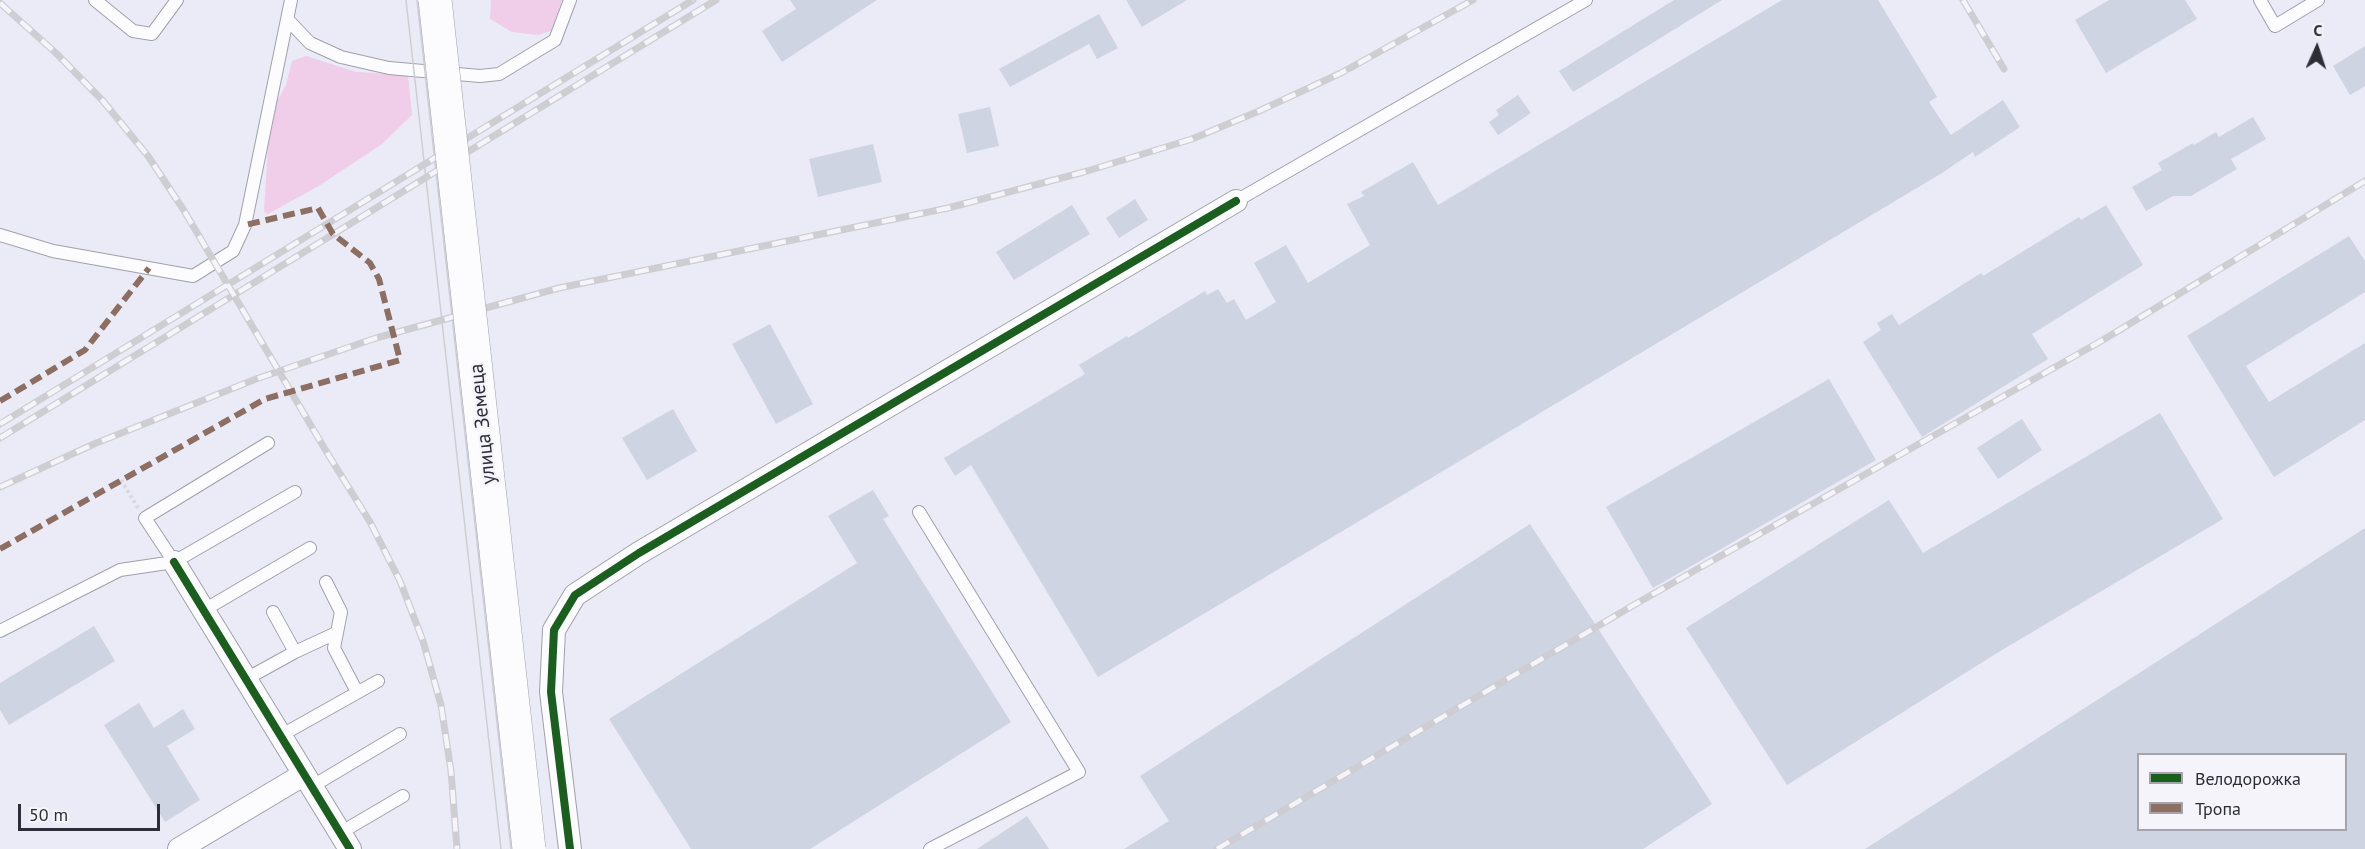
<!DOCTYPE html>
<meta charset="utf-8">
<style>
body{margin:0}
#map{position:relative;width:2365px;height:849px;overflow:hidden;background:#ebeaf7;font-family:"PT Sans",sans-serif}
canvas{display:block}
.legend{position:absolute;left:2137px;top:753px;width:210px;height:78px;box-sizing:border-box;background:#f5f4fa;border:2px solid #a5a4ac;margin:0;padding:8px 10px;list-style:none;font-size:18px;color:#2d2d38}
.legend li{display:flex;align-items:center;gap:12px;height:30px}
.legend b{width:30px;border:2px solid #a5a4ac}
.north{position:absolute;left:2287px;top:18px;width:60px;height:60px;-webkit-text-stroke:4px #f5f4fa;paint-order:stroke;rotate:3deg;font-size:16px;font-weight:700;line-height:24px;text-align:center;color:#2d2d38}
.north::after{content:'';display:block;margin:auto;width:21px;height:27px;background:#2d2d38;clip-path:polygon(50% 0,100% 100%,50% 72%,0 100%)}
.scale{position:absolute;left:18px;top:804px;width:142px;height:27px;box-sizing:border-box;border:3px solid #2d2d38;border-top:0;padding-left:8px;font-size:18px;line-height:21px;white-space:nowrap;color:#2d2d38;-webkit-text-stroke:4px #f5f4fa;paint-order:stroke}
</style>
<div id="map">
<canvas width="2365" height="849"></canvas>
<ul class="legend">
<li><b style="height:8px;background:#1b5e20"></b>Велодорожка</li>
<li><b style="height:8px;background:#8d6e63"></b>Тропа</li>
</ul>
<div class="north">С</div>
<div class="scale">50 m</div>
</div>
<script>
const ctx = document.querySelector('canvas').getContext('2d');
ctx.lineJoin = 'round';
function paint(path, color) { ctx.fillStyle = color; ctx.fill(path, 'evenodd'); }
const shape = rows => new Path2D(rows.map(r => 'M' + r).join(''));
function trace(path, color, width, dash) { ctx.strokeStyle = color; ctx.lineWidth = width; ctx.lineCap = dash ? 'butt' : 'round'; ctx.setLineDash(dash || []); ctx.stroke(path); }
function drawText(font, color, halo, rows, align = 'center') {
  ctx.font = font + ' "PT Sans",sans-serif'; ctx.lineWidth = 4.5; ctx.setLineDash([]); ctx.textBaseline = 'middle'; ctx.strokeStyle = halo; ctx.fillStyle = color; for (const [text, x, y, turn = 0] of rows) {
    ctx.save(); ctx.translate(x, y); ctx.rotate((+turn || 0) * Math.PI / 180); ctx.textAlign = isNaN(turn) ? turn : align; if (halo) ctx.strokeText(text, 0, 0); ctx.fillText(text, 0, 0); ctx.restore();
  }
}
paint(shape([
 [491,0,562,0,551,31,538,35,512,32,490,19],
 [306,56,356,72,408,75,412,115,382,144,317,187,268,214,264,212,268,145,275,105,286,85,292,61]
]), '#f0cde8');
paint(shape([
 [790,0,877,0,782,62,762,31,796,9],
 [1126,0,1187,0,1142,27],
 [1674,0,1722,0,1573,92,1559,71],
 [1782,0,1878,0,1937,97,1929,102,1951,135,2003,100,2020,127,1975,157,1973,152,1942,173,1098,677,971,465,955,476,944,458,1085,374,1079,365,1127,336,1128,338,1205,291,1207,295,1218,289,1227,303,1234,299,1246,320,1276,302,1254,263,1286,245,1308,283,1370,245,1347,204,1364,196,1361,192,1413,162,1438,205],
 [2109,0,2185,0,2197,19,2106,73,2075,20],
 [1099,14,1118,48,1097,59,1089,44,1010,87,999,69],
 [2365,46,2365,86,2350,95,2333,66],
 [1518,95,1531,113,1498,135,1489,122,1499,115,1496,110],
 [990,107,999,146,967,153,958,114],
 [2253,117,2266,139,2231,159,2237,169,2191,196,2173,196,2146,211,2132,187,2162,170,2158,163,2193,143,2194,145,2216,132,2219,137],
 [873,144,882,182,818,197,809,159],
 [1135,199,1148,220,1119,238,1106,218],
 [1072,205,1090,234,1014,280,996,252],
 [2106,205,2143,265,2032,334,2048,359,1922,437,1863,342,1881,330,1877,323,1892,314,1899,325,1981,273,1983,276,2079,217,2081,220],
 [2349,236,2365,261,2365,292,2246,366,2269,402,2365,343,2365,420,2274,477,2187,336],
 [770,324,813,404,776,424,732,344],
 [1829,379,1876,460,1653,588,1606,507],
 [673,409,697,451,647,480,622,438],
 [2160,413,2223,519,1997,653,1787,785,1686,628,1889,500,1923,553],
 [2022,419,2042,450,1998,479,1977,448],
 [873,490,889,516,883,519,1011,722,810,849,691,849,609,719,857,563,828,516],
 [1530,524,1712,804,1643,849,1124,849,1169,821,1140,776],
 [2365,528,2365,849,1865,849],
 [2139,754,2346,754,2346,830,2139,830],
 [94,626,115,661,9,725,0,710,0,683],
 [139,703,154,728,183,709,195,729,167,746,200,800,165,822,104,725],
 [1027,816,1049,849,977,849]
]), '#cfd4e3');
const service = shape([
 [95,0,133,31,152,34,177,0],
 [2260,0,2275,26,2318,0],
 [288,20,310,43,341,57,389,68,480,76,499,74,555,40,570,0],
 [1236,201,1586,0],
 [0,235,53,251,193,276,233,251,245,225,291,0],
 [919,512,1079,772,930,849],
 [174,562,145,518,268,443],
 [326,582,341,612,334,648,357,692],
 [204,610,310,548],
 [273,612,295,652],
 [0,631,120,570,174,562,295,492],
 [246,679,295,652,336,633],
 [280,736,378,681],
 [311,787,400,734],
 [340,833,403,796]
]);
const minor = shape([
 [174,562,350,849],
 [179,849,303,775],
 [570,849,551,692,554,630,575,595,639,553,1236,201]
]);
trace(service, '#a1a0ab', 14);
trace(minor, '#a1a0ab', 24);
trace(shape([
 [121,480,138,508]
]), '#d8d8dd', 4, [3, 3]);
trace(service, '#fcfcfe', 12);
trace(minor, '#fcfcfe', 22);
trace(shape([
 [406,0,501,849],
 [417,0,511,849]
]), '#ceced2', 1.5);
const rail = shape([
 [1963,0,2004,69],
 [0,3,56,53,103,101,148,156,183,209,326,451,370,522,400,581,423,641,441,705,451,771,457,849],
 [0,424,693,0],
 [0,438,716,0],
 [0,487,94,444,256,379,376,338,559,288,948,208,1084,172,1192,139,1259,111,1341,73,1473,0],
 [1217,849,1639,602,2103,340,2365,181]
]);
trace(rail, '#ceced2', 7);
trace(rail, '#f5f4fa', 4.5, [14]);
const primaryBridge = shape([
 [435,0,529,849]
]);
trace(primaryBridge, '#a1a0ab', 34, []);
trace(primaryBridge, '#fcfcfe', 33);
trace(shape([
 [0,401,85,350,149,268],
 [0,549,265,399,400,360,379,279,370,263,333,234,318,208,245,225]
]), '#8d6e63', 6, [12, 6]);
trace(shape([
 [174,562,350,849],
 [570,849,551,692,554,630,575,595,639,553,1236,201]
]), '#1b5e20', 8);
drawText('20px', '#2d2d38', '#f5f4fa', [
 ["улица Земеца",483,424,-96]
]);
</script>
